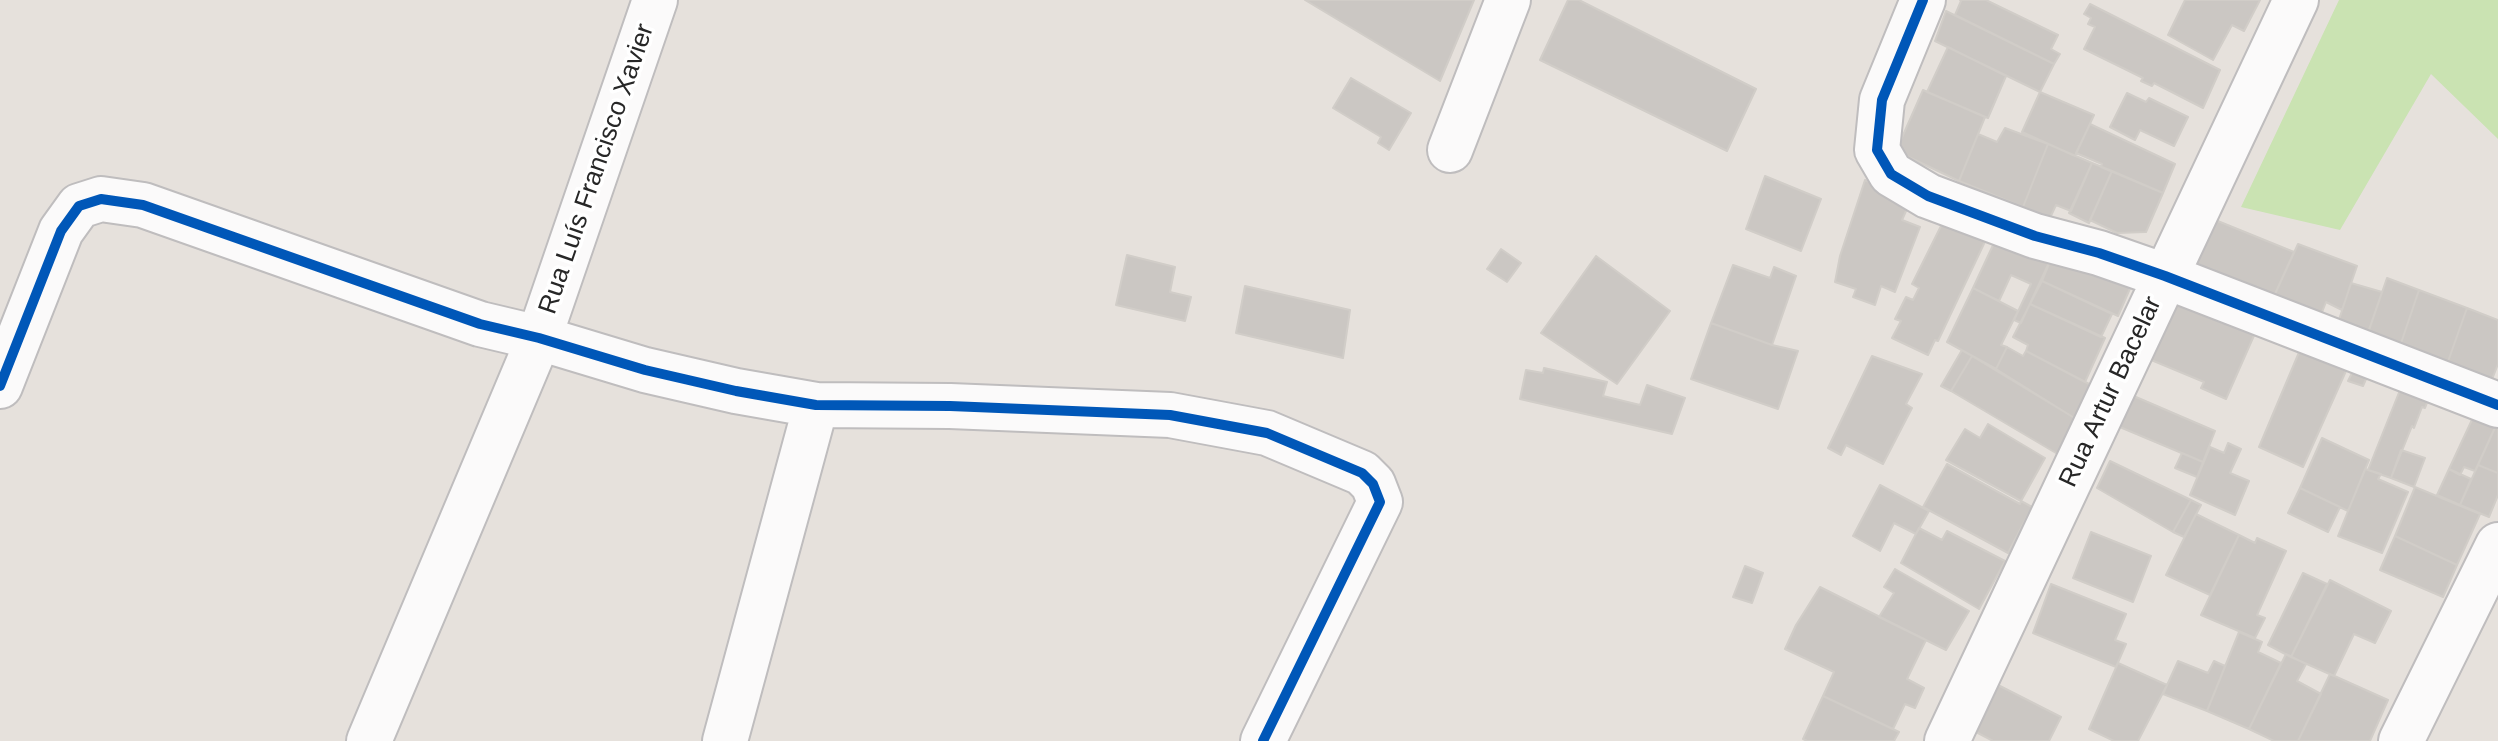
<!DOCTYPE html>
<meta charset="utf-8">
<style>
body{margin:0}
canvas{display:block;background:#e6e1dc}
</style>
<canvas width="2498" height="741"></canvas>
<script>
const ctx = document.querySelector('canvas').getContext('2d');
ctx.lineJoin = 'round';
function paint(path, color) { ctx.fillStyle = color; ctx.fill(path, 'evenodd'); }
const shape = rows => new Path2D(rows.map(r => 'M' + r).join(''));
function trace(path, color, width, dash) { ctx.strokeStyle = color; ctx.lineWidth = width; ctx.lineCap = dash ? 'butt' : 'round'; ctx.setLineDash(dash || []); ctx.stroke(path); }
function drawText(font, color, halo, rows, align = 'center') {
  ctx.font = font + ' Helvetica,sans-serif'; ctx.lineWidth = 7; ctx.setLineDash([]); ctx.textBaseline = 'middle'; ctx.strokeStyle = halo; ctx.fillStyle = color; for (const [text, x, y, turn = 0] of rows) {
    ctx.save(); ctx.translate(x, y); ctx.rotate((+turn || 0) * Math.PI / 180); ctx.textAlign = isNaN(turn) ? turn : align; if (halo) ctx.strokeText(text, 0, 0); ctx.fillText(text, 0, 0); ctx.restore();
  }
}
paint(shape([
 [2339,0,2498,0,2498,139,2431,74,2340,230,2241,207]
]), '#cae3b2');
const building = shape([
 [1305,0,1474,0,1440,81,1305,0],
 [1568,0,1579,0,1756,89,1727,151,1540,60,1568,0],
 [1960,0,1986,0,2058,35,2051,49,2060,54,2054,64,1955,15,1961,1,1960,0],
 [2185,0,2260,0,2244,31,2232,25,2213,60,2168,35,2185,0],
 [2090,4,2220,70,2203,108,2154,83,2152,86,2141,81,2143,78,2084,49,2095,27,2088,24,2091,18,2084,14,2090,4],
 [1946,11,2054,64,2040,92,1935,41,1946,11],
 [1948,47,2006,76,1988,118,1927,92,1948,47],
 [1351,78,1411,113,1389,150,1378,143,1381,137,1333,108,1351,78],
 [1923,90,1985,117,1959,181,1896,151,1923,90],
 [2040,92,2094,115,2075,156,2022,132,2040,92],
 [2127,93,2146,102,2149,98,2188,117,2174,146,2140,130,2135,140,2110,127,2127,93],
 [2090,124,2175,164,2163,193,2101,167,2102,164,2076,153,2090,124],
 [2005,128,2048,144,2023,207,1959,181,1978,134,1997,142,2005,128],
 [2048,144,2092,163,2071,211,2056,205,2050,218,2023,207,2048,144],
 [2092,163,2112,171,2089,223,2069,213,2092,163],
 [2112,171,2163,193,2146,232,2117,233,2090,220,2112,171],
 [1765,176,1821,199,1801,251,1746,229,1765,176],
 [1865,180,1911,200,1902,220,1920,227,1895,292,1881,286,1875,305,1853,297,1856,289,1835,282,1840,256,1865,180],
 [1947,214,1990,231,1938,341,1935,340,1928,355,1892,338,1901,321,1895,319,1906,297,1913,300,1919,288,1912,284,1947,214],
 [2203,215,2294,252,2270,305,2184,264,2203,215],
 [1994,243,2021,255,2025,244,2053,254,2021,323,2014,320,2031,284,2011,275,1999,301,1973,288,1994,243],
 [2298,244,2357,266,2342,310,2326,302,2317,325,2270,305,2298,244],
 [1501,249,1521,263,1507,282,1487,269,1501,249],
 [2053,254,2135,277,2118,316,2042,281,2053,254],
 [1127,255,1175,267,1170,292,1191,297,1185,321,1116,305,1127,255],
 [1596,256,1670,311,1617,384,1541,333,1596,256],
 [1733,265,1770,278,1774,267,1796,276,1772,345,1711,323,1733,265],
 [2387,278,2419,290,2399,349,2367,336,2387,278],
 [2042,281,2112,314,2101,337,2030,304,2042,281],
 [2351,283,2382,292,2364,344,2335,332,2351,283],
 [1245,286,1350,310,1343,358,1236,333,1245,286],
 [2170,286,2260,322,2226,399,2201,388,2204,382,2144,357,2170,286],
 [1973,288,2018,311,2001,345,2007,347,1996,369,1947,342,1973,288],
 [2419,290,2467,308,2445,370,2398,352,2419,290],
 [2030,304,2105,338,2085,382,2026,351,2028,345,2013,337,2030,304],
 [2467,308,2498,320,2498,364,2489,387,2445,370,2467,308],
 [1711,323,1772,345,1798,351,1778,409,1691,379,1711,323],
 [2007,347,2023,356,2026,351,2093,386,2076,419,1996,369,2007,347],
 [1962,350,1972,356,1951,391,1941,386,1962,350],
 [2300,350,2346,371,2303,467,2259,447,2300,350],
 [1872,356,1922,374,1906,404,1912,408,1883,464,1846,445,1841,455,1828,448,1872,356],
 [1972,356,2081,422,2061,456,1951,391,1972,356],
 [2356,365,2370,370,2363,386,2348,381,2356,365],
 [1544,368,1607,382,1603,396,1640,405,1647,385,1685,398,1672,434,1520,399,1526,370,1543,373,1544,368],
 [2404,380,2432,390,2425,408,2422,407,2414,428,2412,426,2391,478,2368,470,2404,380],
 [2129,394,2215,431,2203,462,2115,425,2129,394],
 [2477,409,2498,421,2475,471,2464,467,2460,475,2449,469,2477,409],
 [2498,421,2498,473,2478,465,2498,421],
 [1988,424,2045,458,2021,501,1946,460,1965,429,1980,438,1988,424],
 [2322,438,2369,460,2348,511,2300,488,2322,438],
 [2228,443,2241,449,2230,473,2249,481,2235,515,2190,495,2210,447,2224,453,2228,443],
 [2401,450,2425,458,2414,487,2391,478,2401,450],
 [2182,453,2203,462,2197,477,2175,468,2182,453],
 [2110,461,2191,500,2173,532,2097,488,2110,461],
 [1947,464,2020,504,2021,501,2032,507,2008,553,1923,507,1947,464],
 [2478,465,2498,473,2498,495,2489,517,2460,505,2478,465],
 [2365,469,2381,474,2378,479,2408,492,2382,553,2338,536,2365,469],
 [2449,469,2471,479,2460,505,2437,495,2449,469],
 [1880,485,1929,511,1916,534,1894,523,1880,551,1853,536,1880,485],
 [2415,487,2480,514,2457,565,2395,536,2415,487],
 [2300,488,2340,507,2328,532,2288,513,2300,488],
 [2191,500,2201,505,2184,537,2173,532,2191,500],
 [2196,514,2239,535,2210,595,2166,575,2196,514],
 [1919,528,1942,540,1947,531,2005,561,1979,609,1901,563,1919,528],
 [2091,532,2151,556,2133,602,2073,578,2091,532],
 [2239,535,2255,543,2257,538,2286,551,2257,615,2265,618,2255,638,2201,615,2239,535],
 [2395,536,2457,565,2443,597,2380,570,2395,536],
 [1745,566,1763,573,1752,603,1733,597,1745,566],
 [1895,569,1969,611,1946,650,1879,617,1894,593,1884,587,1895,569],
 [2303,573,2327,584,2291,657,2268,645,2303,573],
 [2330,580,2391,611,2375,643,2354,634,2334,676,2291,657,2330,580],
 [2051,584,2126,614,2115,640,2126,644,2116,667,2033,633,2051,584],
 [1820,587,1926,640,1907,679,1924,688,1915,708,1905,704,1893,729,1823,696,1834,672,1785,649,1796,625,1820,587],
 [2239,632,2262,642,2258,652,2281,663,2249,729,2207,711,2239,632],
 [2286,654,2306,664,2297,681,2321,694,2298,741,2274,741,2249,729,2286,654],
 [2178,661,2208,673,2214,661,2225,666,2207,711,2163,694,2178,661],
 [2118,663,2167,685,2138,741,2114,741,2089,729,2118,663],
 [2330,674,2388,700,2370,741,2298,741,2330,674],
 [1998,685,2061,717,2049,741,1993,741,1974,731,1998,685],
 [1823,696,1899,732,1894,741,1807,741,1803,739,1823,696]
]);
paint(building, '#cbc7c3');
trace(building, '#d1cdc8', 2);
const street = shape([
 [1923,0,1882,100,1877,150,1891,174,1928,196,2035,236,2099,253,2165,276,2498,405],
 [1450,150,1508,0],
 [0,386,61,231,79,206,101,199,143,205,480,324,539,338,645,370,736,391,816,405,950,406,1170,415,1267,433,1362,473,1373,484,1380,502,1263,741],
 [369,741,539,338,655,0],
 [725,741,816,405],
 [1947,741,2296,0],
 [2401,741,2498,545]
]);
trace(street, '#bfbdbe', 48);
trace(street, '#fbfafa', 44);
trace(shape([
 [1923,0,1882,100,1877,150,1891,174,1928,196,2035,236,2099,253,2165,276,2498,405],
 [0,386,61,231,79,206,101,199,143,205,480,324,539,338,645,370,736,391,816,405,950,406,1170,415,1267,433,1362,473,1373,484,1380,502,1263,741]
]), '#0057b8', 10);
drawText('26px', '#272727', '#fff', [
 ["Rua Luís Francisco Xavier",597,169,-71],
 ["Rua Artur Bacelar",2111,392,-65]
]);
</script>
